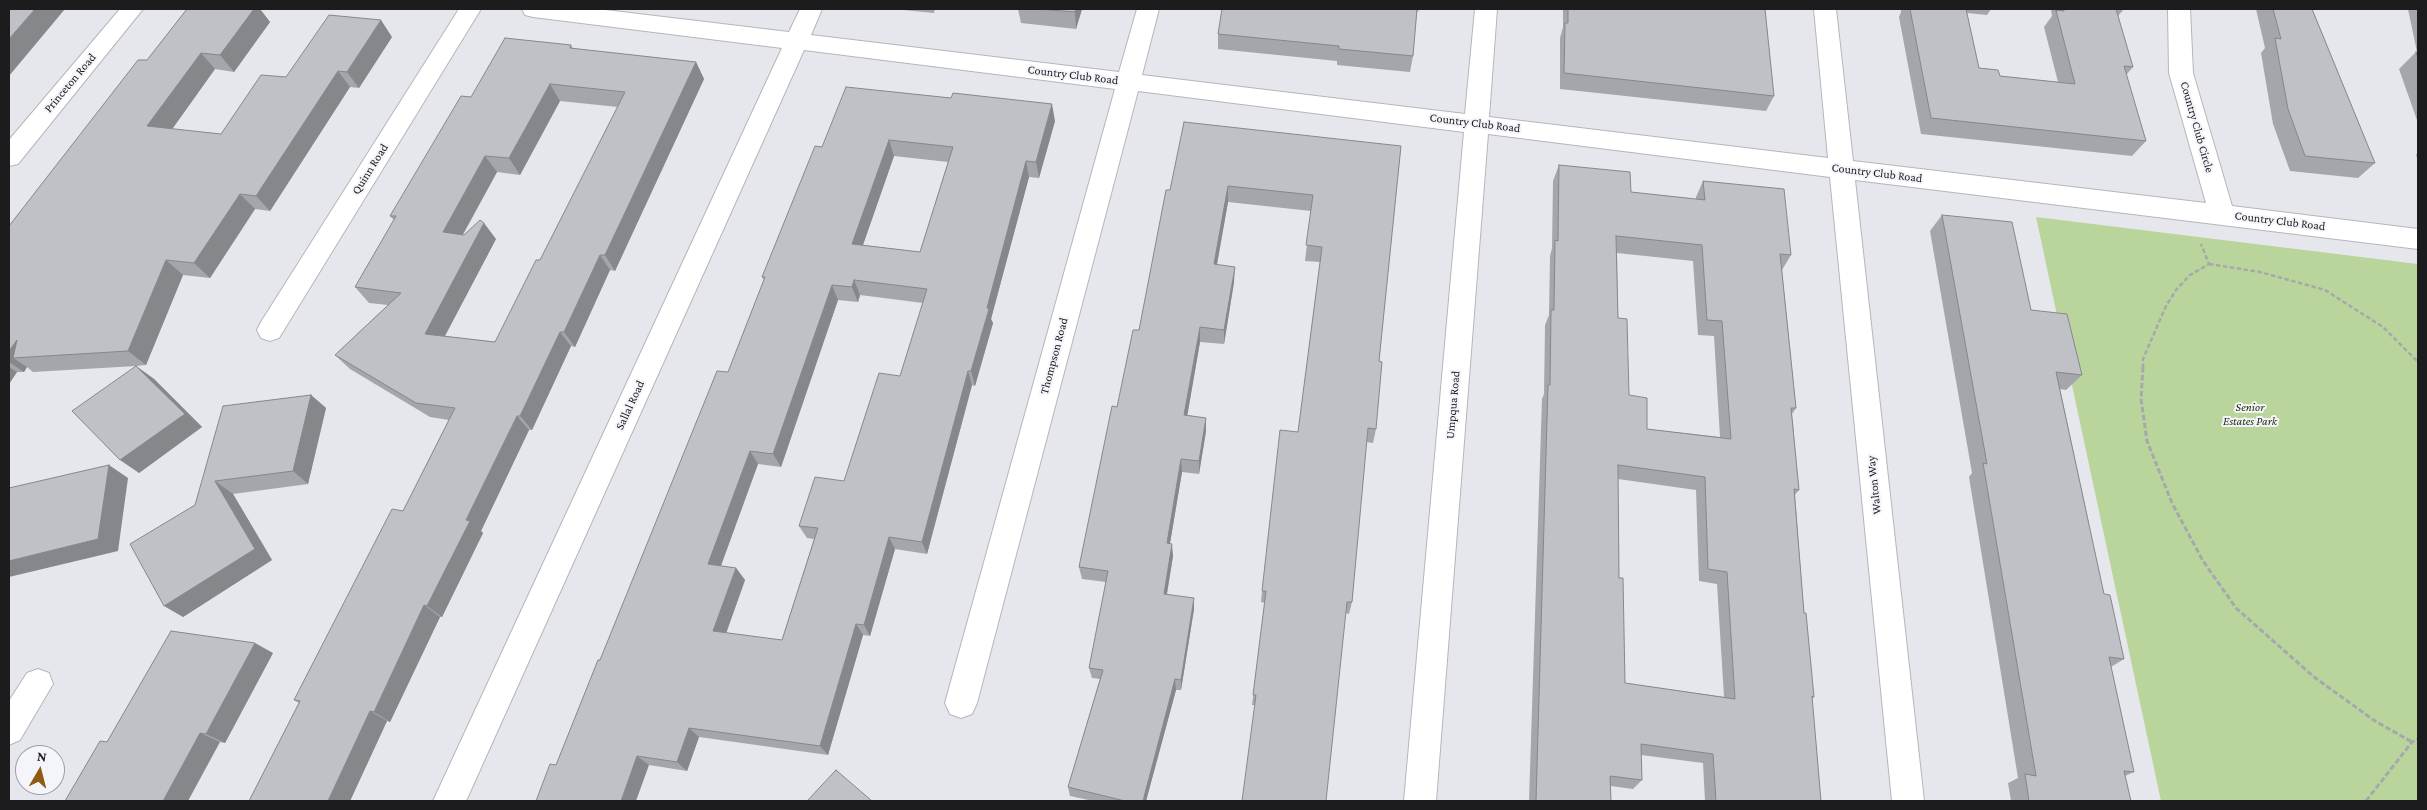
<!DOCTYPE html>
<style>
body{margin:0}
#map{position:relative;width:2427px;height:810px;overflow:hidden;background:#e6e7ed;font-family:"Crimson Pro",serif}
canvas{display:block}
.frame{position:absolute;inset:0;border:10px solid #1c1c1f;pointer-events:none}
.north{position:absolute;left:15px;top:745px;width:50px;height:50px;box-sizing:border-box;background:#f4f4fb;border:1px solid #9e9ea3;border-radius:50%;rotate:8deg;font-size:14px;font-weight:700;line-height:20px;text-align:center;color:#1c1c1f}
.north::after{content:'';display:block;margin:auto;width:18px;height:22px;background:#915a10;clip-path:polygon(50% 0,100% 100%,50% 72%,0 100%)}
</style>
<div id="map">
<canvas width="2427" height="810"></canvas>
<div class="frame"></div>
<div class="north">N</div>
</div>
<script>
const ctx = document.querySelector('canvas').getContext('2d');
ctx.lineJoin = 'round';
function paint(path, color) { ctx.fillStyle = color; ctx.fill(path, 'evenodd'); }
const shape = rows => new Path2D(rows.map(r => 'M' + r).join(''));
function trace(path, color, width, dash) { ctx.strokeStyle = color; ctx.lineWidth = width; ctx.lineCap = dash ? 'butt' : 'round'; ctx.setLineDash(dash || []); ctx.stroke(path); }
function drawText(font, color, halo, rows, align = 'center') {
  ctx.font = font + ' "Crimson Pro",serif'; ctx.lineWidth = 4; ctx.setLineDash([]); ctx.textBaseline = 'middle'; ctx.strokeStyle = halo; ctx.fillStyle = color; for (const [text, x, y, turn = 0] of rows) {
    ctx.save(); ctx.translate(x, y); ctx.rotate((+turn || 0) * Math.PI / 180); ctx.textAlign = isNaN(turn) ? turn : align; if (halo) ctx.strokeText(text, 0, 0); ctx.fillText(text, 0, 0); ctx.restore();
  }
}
paint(shape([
 [2036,217,2418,264,2418,801,2161,801]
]), '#bad59b');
const minor = shape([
 [120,9,143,9,18,164,9,166,9,140,120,9],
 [459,9,481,9,279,338,270,341,261,338,257,330,261,322,459,9],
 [522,9,597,9,789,32,800,9,822,9,811,35,1119,72,1137,9,1159,9,1142,75,1465,114,1475,9,1497,9,1489,117,1828,158,1814,9,1836,9,1853,161,2206,203,2169,73,2168,9,2190,9,2193,73,2232,206,2418,229,2418,249,1855,180,1924,801,1892,801,1830,177,1488,134,1436,801,1404,801,1464,132,1138,91,977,703,972,714,961,718,950,714,945,703,1115,89,804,50,466,801,433,801,782,48,533,17,525,15,522,9],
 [38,669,49,673,53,684,20,740,9,745,9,701,27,673,38,669]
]);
trace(minor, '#b5b6bc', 2);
trace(shape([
 [2209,264,2260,272,2325,290,2383,327,2418,362],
 [2143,368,2143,359,2166,306,2176,290,2190,275,2209,264,2201,244]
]), '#a7a8ad', 2.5, [4.5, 2.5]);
trace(shape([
 [2143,367,2141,399,2147,441,2172,503,2203,561,2236,608,2314,677,2375,721,2412,742],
 [2366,801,2412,742,2418,739]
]), '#a7a8ad', 3, [5.5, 2.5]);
paint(minor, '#fff');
paint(shape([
 [187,9,260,9,270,22,234,72,215,69,172,129,221,134,286,77,392,37,359,88,350,87,270,211,255,209,210,278,183,275,146,365,136,366,154,379,202,427,139,473,136,366,33,372,27,367,24,372,17,372,9,384,9,226,147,60],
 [893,9,935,9,934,13],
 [1018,9,1082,9,1076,29,1021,23],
 [1222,9,1419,9,1418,12,1417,11,1413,56,1410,72,1337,65,1337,61,1218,49,1218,34],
 [1563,9,1765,9,1774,96,1766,111,1560,89,1560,38,1563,27],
 [1901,9,1991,9,1987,15,1967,13,1979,68,2000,76,2058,82,2044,27,2052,16,2051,9,2124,9,2118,16,2133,67,2126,75,2146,141,2132,156,1921,134,1899,17,1901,12],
 [2256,9,2312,9,2375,163,2358,178,2290,171,2273,124,2261,53,2265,48],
 [2408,9,2418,9,2418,123,2399,69,2416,52,2417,52],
 [571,45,573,49,696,62,704,79,615,271,610,270,575,347,571,346,532,430,529,430,481,531,483,533,442,617,440,617,390,722,387,721,350,801,249,801,299,703,294,700,403,511,449,420,430,417,350,369,335,355,388,305,369,303,355,287,394,220,390,216,471,97],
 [560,101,618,107,540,260,495,342,445,336,496,239,463,235,497,172,520,175],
 [1055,121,1039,178,1029,177,991,319,993,323,975,386,972,385,927,554,895,549,870,636,863,635,828,755,699,737,687,771,649,765,556,765,600,660,728,372,764,280,762,277,822,147],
 [894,156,948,162,920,252,863,245],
 [860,295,923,303,900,376,844,481,799,526,807,538,814,539,782,640,726,633,745,580,736,568,721,566,758,464,781,467,838,300,858,302],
 [1401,146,1379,361,1376,429,1373,443,1366,442,1352,602,1349,614,1346,613,1255,705,1252,705,1265,603,1261,602,1262,591,1298,432,1320,262,1305,261,1311,211,1228,202,1217,265,1234,282,1224,344,1200,342,1187,415,1206,418,1206,431,1199,474,1182,472,1170,543,1173,556,1167,594,1194,609,1181,690,1176,690,1146,801,1093,801,1070,796,1068,787,1100,679,1092,678,1089,668,1106,582,1082,579,1079,567,1117,407,1139,330,1170,190],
 [2418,152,2418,161,2416,155],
 [1559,165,1631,192,1696,199,1696,197,1703,181,1791,255,1782,270,1796,408,1792,414,1799,490,1795,495,1804,613,1814,697,1812,699,1821,801,1705,801,1703,763,1641,755,1642,780,1633,789,1611,786,1611,801,1529,801,1542,399,1544,394,1545,325,1549,315,1550,256,1552,248,1553,181],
 [1617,253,1693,261,1698,335,1714,336,1720,437,1647,429,1629,395,1618,318],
 [1618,479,1696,490,1699,581,1717,584,1724,697,1625,683,1619,578],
 [1942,215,2031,310,2082,375,2066,390,2060,389,2104,594,2124,659,2111,667,2134,772,2125,776,2131,801,2011,801,2008,783,2018,778,1969,477,1972,473,1930,231],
 [311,395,326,408,308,484,233,494,272,560,183,617,223,406],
 [273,653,225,743,220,742,107,742]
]), '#a5a6ab');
paint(shape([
 [35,9,65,9,9,76,9,39],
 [254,9,260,9,270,22,234,72,220,55],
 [1076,9,1082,9,1076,29,1075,12],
 [381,20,392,37,359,88,347,72],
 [201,53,215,69,163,142,147,126],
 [696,62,704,79,615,271,605,255],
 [338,71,350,87,270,211,256,196],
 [550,84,560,101,520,175,509,158],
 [1052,104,1055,121,1039,178,1036,162],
 [889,140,894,156,858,259,852,244],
 [485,156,497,172,455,248,443,232],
 [1026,161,1029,177,991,319,993,323,975,386,971,371,987,308],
 [1228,186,1228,202,1214,280,1214,264],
 [240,194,255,209,210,278,194,263],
 [484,223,496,239,438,349,425,334],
 [600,255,610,270,575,347,564,332],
 [166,260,183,275,146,365,128,351],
 [1235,267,1234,282,1224,344,1224,330],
 [854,280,860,295,858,302,852,287],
 [832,285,838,300,781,467,773,454],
 [1200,327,1200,342,1185,429,1184,415],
 [560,332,571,346,532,430,520,416],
 [17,340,13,358,27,367,24,372,9,362,9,351],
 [136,366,154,379,202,427,139,473,120,460],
 [9,367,17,372,9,384],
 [968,371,972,385,927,554,922,542],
 [311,395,326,408,308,484,293,471],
 [517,416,529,430,481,531,483,533,442,617,427,606,466,520],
 [1206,418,1206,431,1199,474,1199,461],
 [750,451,758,464,717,576,708,564],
 [1181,459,1182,472,1168,555,1167,543],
 [109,465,128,478,118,551,9,577,9,561],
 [215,481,233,494,272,560,183,617,164,606],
 [889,537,895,549,870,636,864,625],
 [1172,544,1173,556,1165,605,1164,594],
 [736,568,745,580,723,642,713,631],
 [1194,598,1194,609,1181,690,1181,680],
 [424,605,440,617,390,722,374,712],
 [856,624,863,635,828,755,820,746],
 [255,643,273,653,225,743,206,734],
 [1175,679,1176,690,1146,801,1143,801],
 [370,711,387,721,350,801,328,801],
 [689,728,699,737,687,771,677,762],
 [200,733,220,742,188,801,163,801],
 [637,756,649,765,636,801,621,801]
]), '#86878b');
const building = shape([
 [9,9,35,9,9,39,9,9],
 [187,9,254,9,220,55,201,53,147,126,221,134,261,75,286,77,329,15,381,20,347,72,338,71,256,196,240,194,194,263,166,260,128,351,13,358,17,340,9,351,9,226,138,60,147,60,187,9],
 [1038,9,1076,9,1075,12,1038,9],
 [1222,9,1417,9,1413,56,1339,49,1339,46,1218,34,1222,9],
 [1568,9,1765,9,1774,96,1564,73,1565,23,1568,23,1568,9],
 [1910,9,1966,9,1979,68,1998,70,2000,76,2075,84,2056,10,2064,11,2064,9,2116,9,2133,67,2124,66,2146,141,1931,118,1910,9],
 [2273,9,2312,9,2375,163,2305,156,2288,109,2275,38,2281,39,2273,9],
 [505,38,571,45,570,48,696,62,605,255,600,255,564,332,560,332,520,416,517,416,466,520,470,521,427,606,424,605,374,712,370,711,328,801,249,801,300,701,294,700,392,509,403,511,455,408,416,403,335,355,401,293,355,287,396,216,390,216,461,96,471,97,505,38],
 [550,84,625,92,540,260,536,260,495,342,425,334,484,223,480,220,464,235,443,232,485,156,509,158,550,84],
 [2416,52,2418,53,2418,60,2416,52],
 [846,87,951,98,953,93,1052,104,1036,162,1026,161,987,308,989,309,971,371,968,371,922,542,889,537,864,625,856,624,820,746,689,728,677,762,637,756,621,801,536,801,550,764,556,765,598,660,600,660,717,371,728,372,765,277,762,277,815,146,822,147,846,87],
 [889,140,953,147,920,252,852,244,889,140],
 [854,280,927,289,900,376,879,373,844,481,815,477,799,526,818,528,782,640,713,631,736,568,708,564,750,451,773,454,832,285,852,287,854,280],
 [1184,122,1401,146,1379,361,1382,362,1376,429,1368,428,1352,602,1347,602,1326,801,1242,801,1256,695,1253,695,1266,591,1262,591,1280,430,1298,432,1322,247,1306,245,1313,195,1228,186,1214,264,1235,267,1224,330,1200,327,1184,415,1206,418,1199,461,1181,459,1167,543,1172,544,1164,594,1194,598,1181,680,1175,679,1143,801,1125,801,1068,787,1103,670,1089,668,1108,571,1079,567,1112,406,1117,407,1133,330,1139,330,1166,190,1170,190,1184,122],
 [1559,165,1630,172,1631,192,1705,200,1703,181,1784,189,1791,255,1780,254,1796,408,1791,408,1799,490,1794,489,1804,613,1806,613,1814,697,1812,696,1821,801,1716,801,1713,754,1641,744,1642,780,1610,776,1611,801,1536,801,1548,385,1550,385,1551,310,1554,310,1555,240,1558,241,1559,165],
 [1616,236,1702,245,1707,320,1722,321,1731,439,1647,429,1647,398,1629,395,1627,319,1618,318,1616,236],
 [1618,465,1705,477,1708,569,1727,572,1735,699,1625,683,1623,578,1619,578,1618,465],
 [1942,215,2012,222,2031,310,2067,314,2082,375,2056,372,2104,594,2110,595,2124,659,2109,657,2134,772,2124,771,2131,801,2029,801,2025,774,2036,776,1983,463,1987,464,1942,215],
 [136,366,185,414,120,460,72,411,136,366],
 [311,395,293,471,215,481,255,549,164,606,130,544,195,505,223,406,311,395],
 [109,465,98,539,9,561,9,488,109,465],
 [171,631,255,643,206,734,200,733,163,801,65,801,100,741,107,742,171,631],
 [836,770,872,801,807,801,836,770]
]);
paint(building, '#c0c1c7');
trace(building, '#86878b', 1);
drawText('12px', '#1c1c1f', '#f4f4fb', [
 ["Country Club Road",1073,75,7],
 ["Princeton Road",70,83,-50],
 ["Country Club Road",1475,123,7],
 ["Country Club Circle",2197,127,74],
 ["Quinn Road",370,169,-58],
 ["Country Club Road",1877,173,7],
 ["Country Club Road",2280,221,7],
 ["Thompson Road",1054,356,-75],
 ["Sallal Road",630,405,-65],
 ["Umpqua Road",1453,405,-85],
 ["Walton Way",1874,485,-96]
]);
drawText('italic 12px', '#213106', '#f4f4fb', [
 ["Senior",2250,407],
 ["Estates Park",2250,421]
]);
</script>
